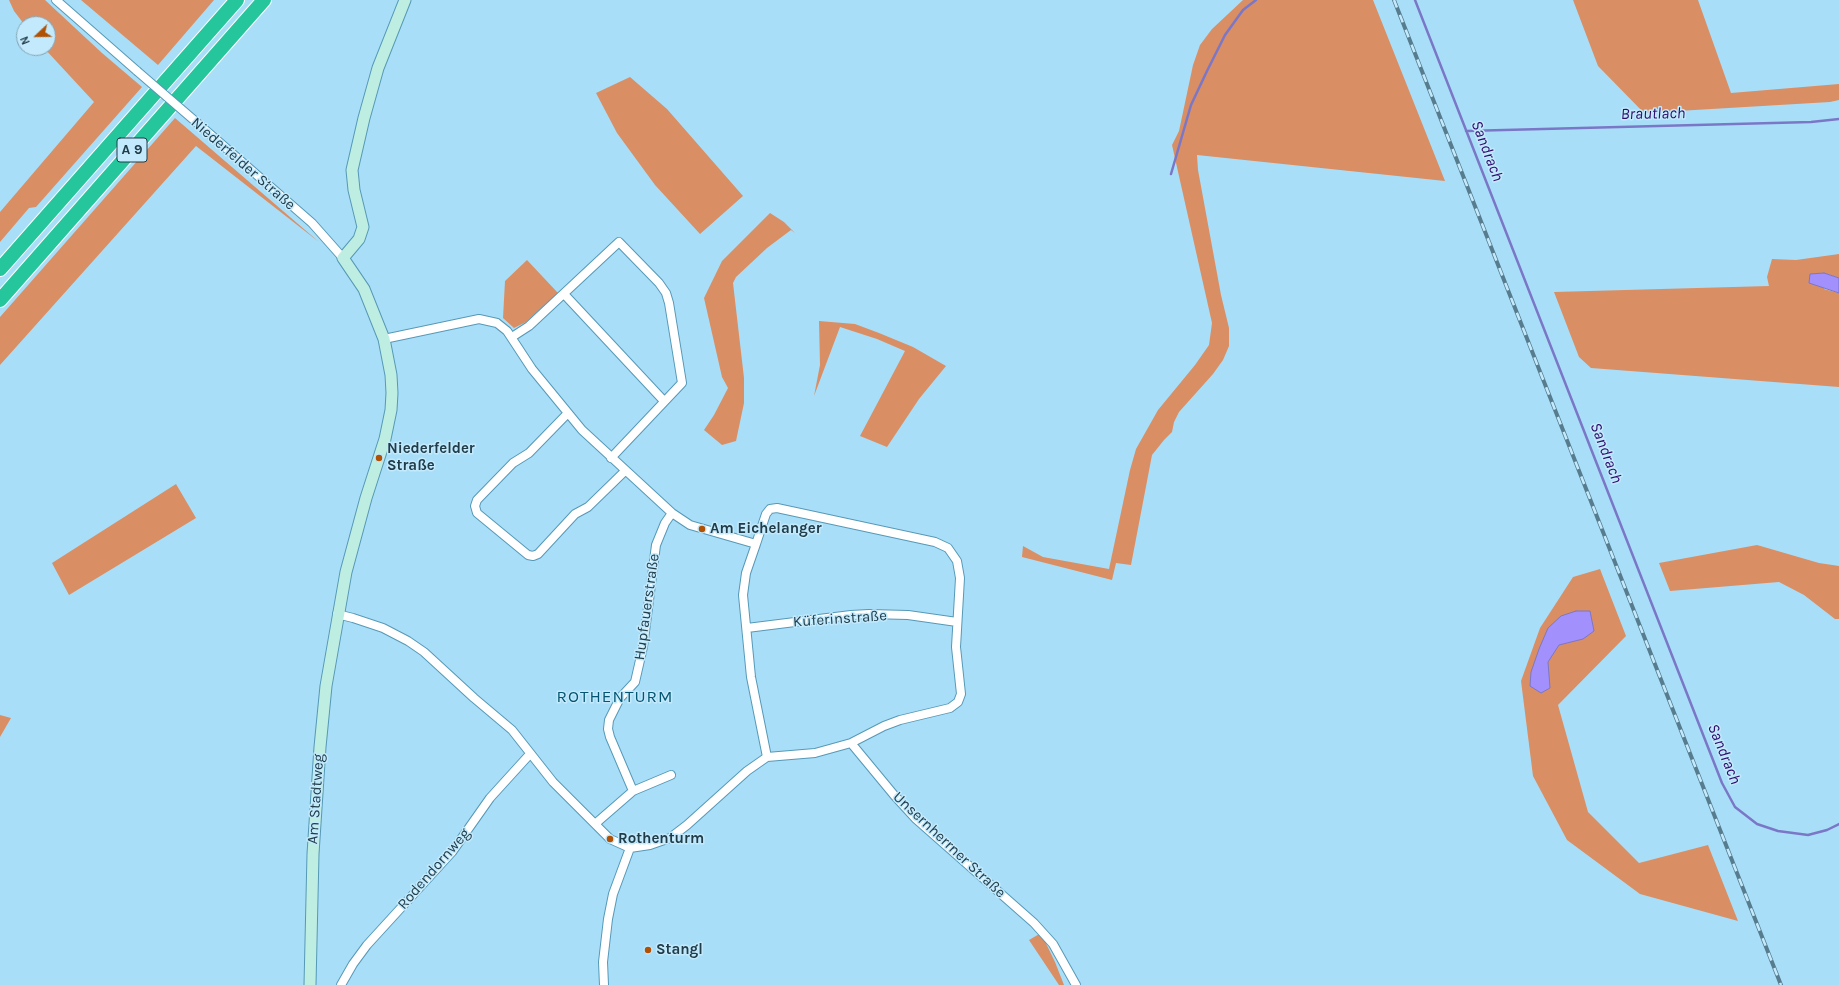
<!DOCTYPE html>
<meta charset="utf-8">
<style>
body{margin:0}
#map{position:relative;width:1839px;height:985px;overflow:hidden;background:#a9def8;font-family:Karla,sans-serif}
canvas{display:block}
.north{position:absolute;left:16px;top:16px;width:40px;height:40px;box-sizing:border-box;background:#c2e9fc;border:1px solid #81a4b4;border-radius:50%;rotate:248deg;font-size:11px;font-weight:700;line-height:16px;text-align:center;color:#203c49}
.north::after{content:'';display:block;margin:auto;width:14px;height:18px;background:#b05104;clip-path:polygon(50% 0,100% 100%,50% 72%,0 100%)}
</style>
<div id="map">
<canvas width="1839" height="985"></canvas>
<div class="north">N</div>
</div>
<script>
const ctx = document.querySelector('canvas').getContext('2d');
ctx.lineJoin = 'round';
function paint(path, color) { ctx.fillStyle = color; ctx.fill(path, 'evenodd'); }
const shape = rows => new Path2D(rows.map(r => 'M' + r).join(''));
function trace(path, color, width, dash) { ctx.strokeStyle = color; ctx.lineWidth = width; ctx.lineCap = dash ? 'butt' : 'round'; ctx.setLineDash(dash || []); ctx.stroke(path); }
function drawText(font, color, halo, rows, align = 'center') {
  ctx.font = font + ' Karla,sans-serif'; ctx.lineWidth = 3; ctx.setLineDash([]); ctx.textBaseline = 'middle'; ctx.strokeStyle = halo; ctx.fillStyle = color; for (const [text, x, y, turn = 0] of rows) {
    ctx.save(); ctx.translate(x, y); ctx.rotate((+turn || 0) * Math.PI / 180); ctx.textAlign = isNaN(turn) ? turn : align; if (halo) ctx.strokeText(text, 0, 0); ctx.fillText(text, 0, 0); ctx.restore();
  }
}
paint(shape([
 [9,0,45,0,102,53,142,87,36,207,29,208,0,242,0,212,94,102,44,48,48,48,48,24,24,24,14,11],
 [81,0,214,0,158,65],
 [1243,0,1373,0,1445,181,1197,155,1198,170,1221,295,1229,328,1229,346,1223,360,1213,374,1179,412,1174,422,1172,432,1164,440,1152,455,1131,565,1116,563,1112,580,1022,557,1023,546,1043,557,1109,569,1130,470,1136,449,1158,410,1195,365,1209,345,1212,323,1172,145,1179,131,1193,65,1200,45,1212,29],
 [1573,0,1698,0,1731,93,1839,84,1839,100,1830,102,1644,113,1598,66],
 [630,77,667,109,743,196,700,234,655,185,617,133,596,93],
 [175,118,319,242,196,146,0,365,0,317],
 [770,213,784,222,795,233,791,230,767,248,736,277,733,283,744,378,744,403,736,441,722,445,704,430,714,415,728,388,722,377,704,298,722,261],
 [1839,254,1839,278,1824,273,1824,289,1839,293,1839,387,1591,368,1579,357,1554,292,1769,286,1767,277,1772,259,1796,260],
 [527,260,558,293,526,322,514,328,503,318,505,281],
 [819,321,855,324,879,333,913,347,946,366,919,399,887,447,860,436,905,351,877,339,840,327,814,396,820,365],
 [176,484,196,518,69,595,52,563],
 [1757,545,1819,563,1839,566,1839,619,1835,619,1804,595,1779,582,1670,591,1659,563],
 [1600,569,1626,636,1558,705,1588,812,1639,863,1708,845,1738,921,1640,894,1567,840,1533,776,1521,681,1540,628,1573,577],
 [0,715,11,718,0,737],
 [1041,933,1055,962,1064,985,1059,985,1029,940]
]), '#da8e64');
const water = shape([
 [1824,273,1839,278,1839,293,1809,283,1810,274,1824,273],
 [1576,611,1590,611,1594,631,1583,639,1559,645,1548,662,1550,688,1541,693,1530,686,1531,672,1539,649,1548,628,1561,616,1576,611]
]);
paint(water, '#a290fd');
trace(water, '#7b77c7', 1);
trace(shape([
 [1415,0,1722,783,1735,807,1757,824,1778,831,1808,835,1827,830,1839,824],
 [1466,131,1811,122,1839,119],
 [1171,174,1191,105,1207,71,1225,35,1243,10,1256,0]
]), '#7b77c7', 2.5);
const street = shape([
 [56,0,137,71],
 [195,121,312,223,343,258],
 [564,294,664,401],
 [512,337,529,326,619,242,659,283,666,293,669,303,682,383,611,458],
 [384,339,479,319,497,323,507,331,532,369,582,430,672,513,690,525,756,544,746,573,743,595,751,677,767,757],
 [568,413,529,453,513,463,477,500,475,506,477,513,528,555,533,556,538,554,575,514,588,507,625,471],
 [756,544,766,514,770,509,777,508,935,542,948,548,957,561,960,578,956,647,961,694,958,702,950,708,900,720,884,726,851,743],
 [337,614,353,618,383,628,408,641,424,652,474,698,512,730,553,782,610,839,630,848,650,845,670,838,687,825,747,771,767,757,815,753,851,743,894,795,916,819,1034,923,1053,944,1076,985],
 [747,628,851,615,869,614,908,615,957,622],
 [633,791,671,775],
 [595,824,633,791,610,737,608,729,609,720,620,698,635,682,643,647,656,545,665,523,672,513],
 [341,985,353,964,367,945,452,852,490,798,530,754],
 [604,985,603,962,608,919,613,894,630,848]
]);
const secondary = shape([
 [310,985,313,854,320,747,326,686,346,572,366,498,385,439,391,410,392,393,391,375,384,339,364,289,343,258,359,239,363,227,354,190,352,170,364,118,378,68,405,0]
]);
const highway = shape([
 [0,269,237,0],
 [0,300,264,0]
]);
trace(street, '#5699b7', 10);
trace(secondary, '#5699b7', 13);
trace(highway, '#fff', 16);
trace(street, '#fff', 8);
trace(secondary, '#beeee1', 11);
trace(highway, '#25c69b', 14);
const rail = shape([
 [1394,0,1781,985]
]);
trace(rail, '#567c8e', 4);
trace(rail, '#c2e9fc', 2.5, [8]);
const streetBridge = shape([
 [137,71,195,121]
]);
trace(streetBridge, '#5699b7', 10, []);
trace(streetBridge, '#fff', 8);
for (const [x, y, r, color] of [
 [379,458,4,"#b05104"],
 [702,529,4,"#b05104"],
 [610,839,4,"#b05104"],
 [648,950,4,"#b05104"]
]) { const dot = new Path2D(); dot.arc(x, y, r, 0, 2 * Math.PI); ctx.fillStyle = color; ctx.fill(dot); trace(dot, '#c2e9fc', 1.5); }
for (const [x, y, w] of [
 [132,150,30]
]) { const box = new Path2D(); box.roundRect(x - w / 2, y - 12, w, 24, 3); ctx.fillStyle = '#c2e9fc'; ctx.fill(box); trace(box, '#203c49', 1); }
drawText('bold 14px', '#203c49', null, [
 ["A 9",132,150]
]);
drawText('15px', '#203c49', '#c2e9fc', [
 ["Niederfelder Straße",243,164,41],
 ["Hupfauerstraße",647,607,-82],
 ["Küferinstraße",840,619,-4],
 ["Am Stadtweg",316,799,-86],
 ["Unsernherrner Straße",949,845,43],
 ["Rodendornweg",434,869,-49]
]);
drawText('bold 15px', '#203c49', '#c2e9fc', [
 ["Niederfelder",387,449],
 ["Straße",387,466],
 ["Am Eichelanger",710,529],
 ["Rothenturm",618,839],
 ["Stangl",656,950]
], 'left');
drawText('italic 16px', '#2e0c6d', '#c2e9fc', [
 ["Brautlach",1653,114,-1],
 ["Sandrach",1487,151,69],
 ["Sandrach",1606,453,69],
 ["Sandrach",1724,754,68]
]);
ctx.letterSpacing = '1px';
drawText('17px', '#045571', '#c2e9fc', [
 ["ROTHENTURM",615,697]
]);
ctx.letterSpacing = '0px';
</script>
